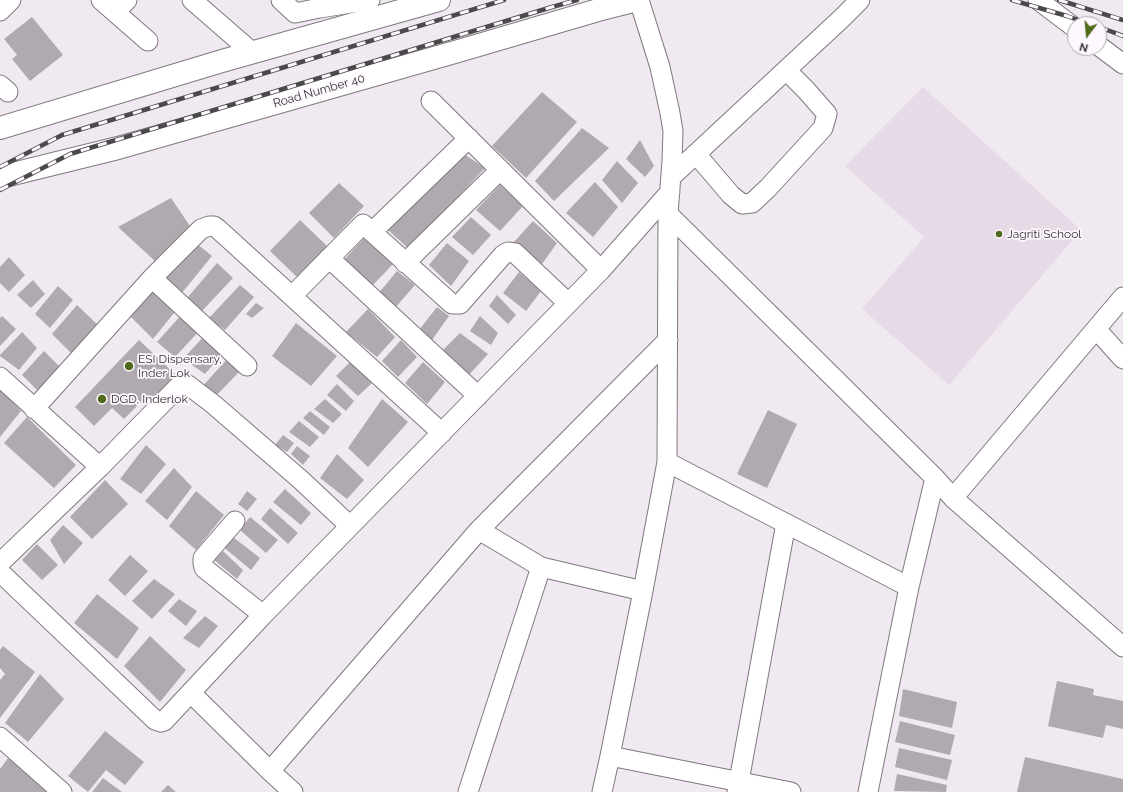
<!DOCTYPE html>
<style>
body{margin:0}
#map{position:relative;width:1123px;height:792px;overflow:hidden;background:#f1e9f1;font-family:Raleway,sans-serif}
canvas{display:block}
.north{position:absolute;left:1067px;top:16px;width:40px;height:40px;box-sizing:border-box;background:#fef7fe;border:1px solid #aea9ae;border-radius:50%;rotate:196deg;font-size:11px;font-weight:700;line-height:16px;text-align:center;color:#363336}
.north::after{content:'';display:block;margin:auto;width:14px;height:18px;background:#506a1b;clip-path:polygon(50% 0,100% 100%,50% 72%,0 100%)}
</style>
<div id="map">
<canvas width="1123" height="792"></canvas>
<div class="north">N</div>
</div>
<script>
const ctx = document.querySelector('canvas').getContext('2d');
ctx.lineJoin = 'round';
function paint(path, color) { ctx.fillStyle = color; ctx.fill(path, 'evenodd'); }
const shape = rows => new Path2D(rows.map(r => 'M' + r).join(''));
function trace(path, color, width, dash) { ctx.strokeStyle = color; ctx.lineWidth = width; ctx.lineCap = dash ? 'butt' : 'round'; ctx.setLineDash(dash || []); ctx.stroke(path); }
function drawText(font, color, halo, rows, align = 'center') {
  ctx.font = font + ' Raleway,sans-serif'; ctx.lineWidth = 3.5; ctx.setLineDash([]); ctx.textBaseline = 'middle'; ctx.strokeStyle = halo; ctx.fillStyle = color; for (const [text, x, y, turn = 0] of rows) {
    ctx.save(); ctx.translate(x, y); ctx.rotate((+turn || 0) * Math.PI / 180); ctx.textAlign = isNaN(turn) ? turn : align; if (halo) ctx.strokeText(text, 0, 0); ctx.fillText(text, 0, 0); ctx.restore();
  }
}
paint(shape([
 [923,87,1081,230,949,385,862,309,924,237,845,166]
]), '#e6dae6');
paint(shape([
 [32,17,63,55,30,81,12,59,17,55,4,39],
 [542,92,577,122,526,178,492,146],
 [582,128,609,148,554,201,535,181],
 [640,140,654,166,645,177,626,159],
 [464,154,485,168,409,249,388,230],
 [617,161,638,183,622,203,602,180],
 [595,182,618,207,593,237,566,213],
 [339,183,364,206,334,238,309,213],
 [500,185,523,206,500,231,476,210],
 [171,198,190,226,156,262,118,227],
 [471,217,491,235,473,255,452,237],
 [300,220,328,247,298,278,270,251],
 [533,221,557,243,542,264,513,243],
 [364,238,393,264,371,287,342,262],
 [196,243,212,256,181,294,163,279],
 [447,243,469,261,451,286,429,265],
 [9,257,25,275,9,292,0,283,0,267],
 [217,263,233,278,201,312,187,298],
 [397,271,415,285,395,308,378,294],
 [519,272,541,291,526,311,503,293],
 [33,280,45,294,31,308,17,295],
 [240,285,254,297,225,330,209,318],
 [58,286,73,300,50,328,35,314],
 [154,287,178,308,153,339,129,315],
 [497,295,516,315,508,324,489,306],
 [256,303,264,308,252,318,246,314],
 [77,305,101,328,74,356,52,334],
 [437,307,449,316,432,340,419,330],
 [368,309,395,337,377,357,346,332],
 [183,313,202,328,175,357,157,342],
 [2,316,16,329,0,346,0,318],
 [480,316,498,333,491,345,470,331],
 [296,323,337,356,311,386,272,356],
 [22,332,37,348,19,370,0,356,0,355],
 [460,333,488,354,468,376,441,352],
 [205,335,224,352,205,374,183,359],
 [139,340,176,375,152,401,147,396,124,419,112,408,94,426,75,407],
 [401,340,417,357,398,377,382,361],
 [44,351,61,368,39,392,22,375],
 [229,357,242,369,213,399,200,389],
 [350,362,372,383,358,396,336,376],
 [423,362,445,382,427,404,405,383],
 [337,384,354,401,346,411,327,395],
 [0,389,21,411,0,437],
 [325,399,342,414,333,423,314,409],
 [382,399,408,422,368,467,348,448],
 [768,410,797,424,767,488,737,474],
 [310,411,330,427,324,435,303,418],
 [27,417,76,465,54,488,4,443],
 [299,421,319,437,310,447,289,432],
 [283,435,294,443,287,452,275,445],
 [146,445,166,464,141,494,120,479],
 [297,446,310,456,303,465,291,454],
 [337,454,364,480,347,499,320,478],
 [174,468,192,487,167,520,145,501],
 [105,480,128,504,92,539,70,517],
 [285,489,311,513,301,525,273,502],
 [196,491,224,515,196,550,169,526],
 [247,491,257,499,247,511,238,504],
 [270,508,298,533,288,544,261,519],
 [250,517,278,540,266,553,240,530],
 [63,525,83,543,64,564,50,540],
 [229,534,260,558,251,570,221,545],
 [37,544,58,565,42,580,22,560],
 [223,551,243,570,237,579,214,560],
 [130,555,148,571,125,596,108,580],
 [154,579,175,594,152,619,132,601],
 [97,594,139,628,117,659,74,623],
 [179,599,197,611,186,626,168,611],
 [205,616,218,626,199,648,183,638],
 [150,636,186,670,160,702,124,666],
 [3,646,35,672,0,718,0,680,5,674,0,668,0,650],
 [40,674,64,699,28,742,5,723],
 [1057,681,1094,689,1093,695,1123,701,1123,729,1106,725,1103,738,1048,726],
 [903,689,957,702,952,728,899,716],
 [900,721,955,735,950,755,895,742],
 [105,731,144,762,125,785,106,770,88,792,68,776],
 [899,748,952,760,947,780,895,767],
 [1025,757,1123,779,1123,792,1017,792],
 [8,758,57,792,0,792,0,769],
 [897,774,947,785,946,792,894,791],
 [103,778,122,792,92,792],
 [168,785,176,792,161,792]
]), '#b0a9b0');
const minor = shape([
 [101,0,148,41],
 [192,0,253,53],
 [281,0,295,13,320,8,370,0],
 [639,0,660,67,670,113,673,131,672,161,668,214,667,462,909,587,868,792],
 [1038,0,1075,28],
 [0,11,11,0],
 [115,12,127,0],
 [1099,46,1123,64],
 [0,85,8,92],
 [431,101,601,270],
 [696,154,731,195,742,204,752,203,768,188,823,128,827,114,806,90,786,70],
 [671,177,842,18,860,0],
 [668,214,935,478,953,498,1123,647],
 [372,232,469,138],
 [329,258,478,396],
 [405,263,500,170],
 [152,278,247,366],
 [292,296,363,224,452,304,460,304,503,255,508,252,515,253,568,303],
 [1096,329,1123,359],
 [0,377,100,467],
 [34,409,152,278,201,229,209,226,214,226,218,229,442,433],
 [953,498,1123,297],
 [235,521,203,558,203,563,204,568,263,615],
 [479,530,541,567],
 [0,563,100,467,180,385,184,384,188,385,213,404,301,480,350,526],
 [0,572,155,720,161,722,164,721,263,615,601,270,670,192],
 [909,587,935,478],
 [191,693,270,771,293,792],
 [0,737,62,792],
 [610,756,643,591,667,462],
 [270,771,479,530,668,340],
 [468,792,541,567,643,591],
 [602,792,610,756,791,792],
 [737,792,786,523]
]);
const secondary = shape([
 [0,128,222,61,439,0],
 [0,177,118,148,455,52,605,8,637,0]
]);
trace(minor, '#7f787f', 21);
trace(secondary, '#7f787f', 24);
trace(minor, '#fff', 19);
trace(secondary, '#fff', 22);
const rail = shape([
 [1012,0,1067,16,1089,24],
 [1059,0,1123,20],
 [1099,27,1123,36],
 [0,167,62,135,504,0],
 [0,190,70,154,552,7,577,0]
]);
trace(rail, '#4c494c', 4.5);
trace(rail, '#fef7fe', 3, [9]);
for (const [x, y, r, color] of [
 [999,234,4,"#506a1b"],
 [129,366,5,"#506a1b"],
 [102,399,5,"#506a1b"]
]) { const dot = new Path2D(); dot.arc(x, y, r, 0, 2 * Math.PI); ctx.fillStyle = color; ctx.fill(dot); trace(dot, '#fef7fe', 1.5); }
drawText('12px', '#363336', '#fef7fe', [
 ["Road Number 40",319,91,-16]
]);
drawText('12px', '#363336', '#fef7fe', [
 ["Jagriti School",1007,234],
 ["ESI Dispensary,",138,359],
 ["Inder Lok",138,373],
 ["DGD, Inderlok",111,399]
], 'left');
</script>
